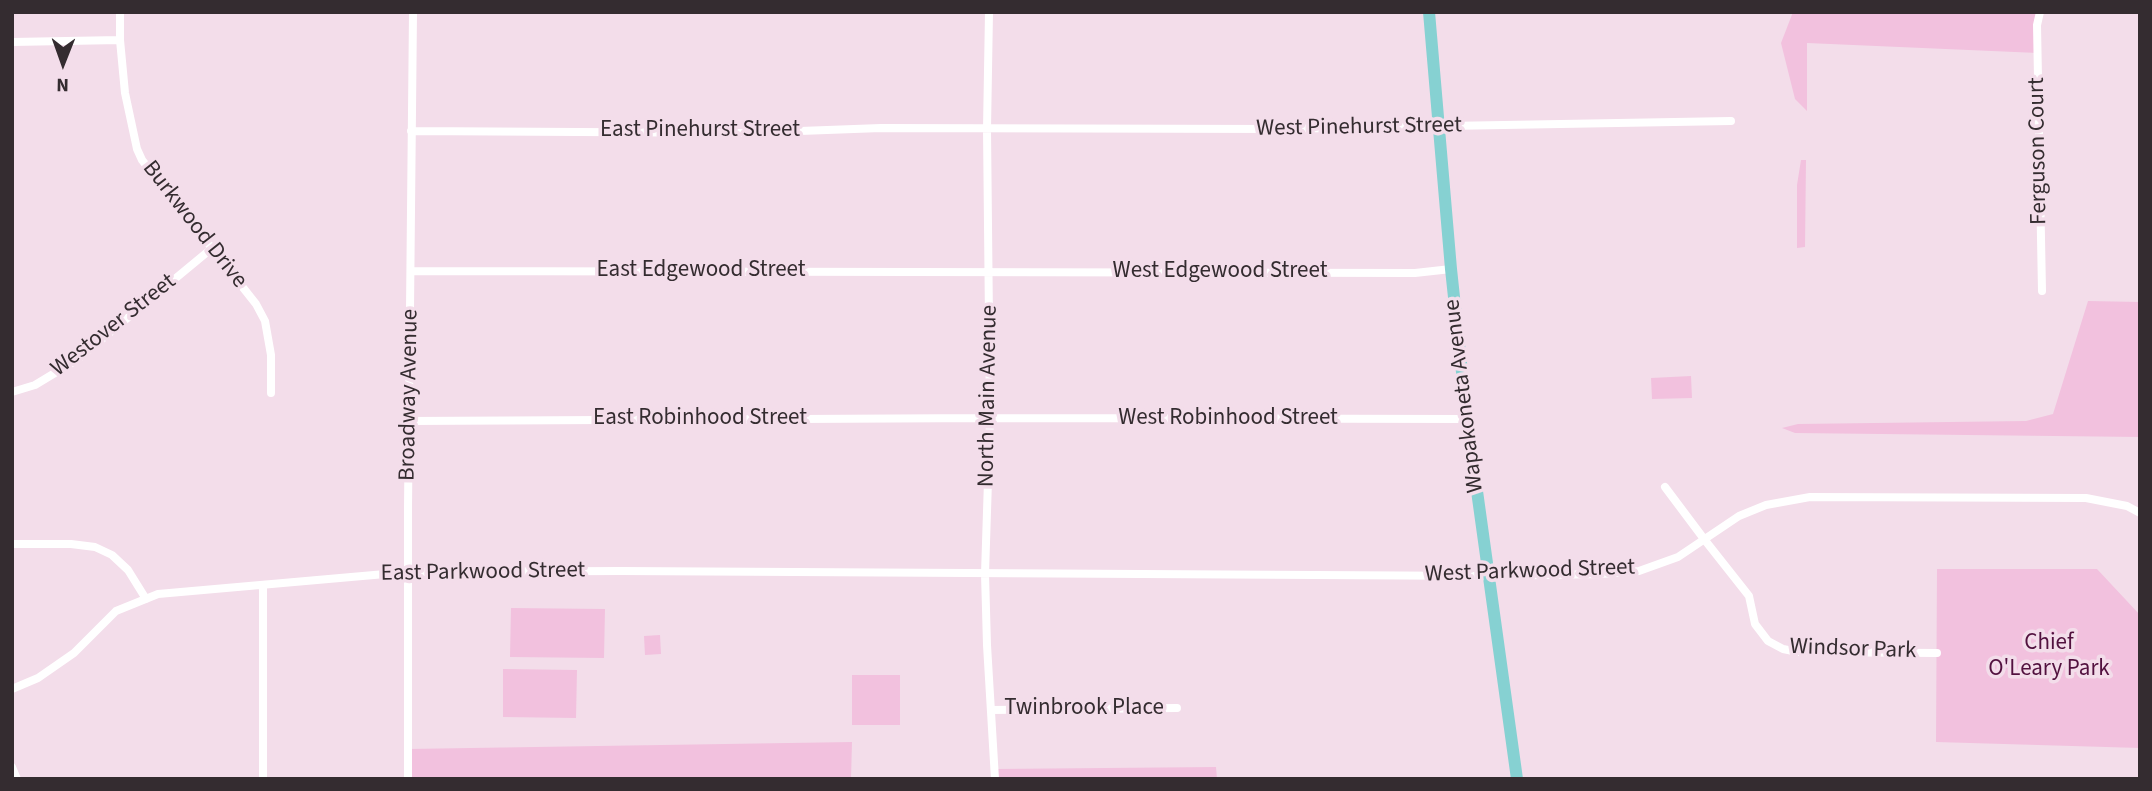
<!DOCTYPE html>
<style>
body{margin:0}
#map{position:relative;width:2152px;height:791px;overflow:hidden;background:#f3ddea;font-family:"Source Sans 3",sans-serif}
canvas{display:block}
.frame{position:absolute;inset:0;border:14px solid #342c30;pointer-events:none}
.north{position:absolute;left:28px;top:28px;width:70px;height:70px;-webkit-text-stroke:5px #f3ddea;paint-order:stroke;rotate:181deg;font-size:19px;font-weight:700;line-height:28px;text-align:center;color:#342c30}
.north::after{content:'';display:block;margin:auto;width:24px;height:32px;background:#342c30;clip-path:polygon(50% 0,100% 100%,50% 72%,0 100%)}
</style>
<div id="map">
<canvas width="2152" height="791"></canvas>
<div class="frame"></div>
<div class="north">N</div>
</div>
<script>
const ctx = document.querySelector('canvas').getContext('2d');
ctx.lineJoin = 'round';
function paint(path, color) { ctx.fillStyle = color; ctx.fill(path, 'evenodd'); }
const shape = rows => new Path2D(rows.map(r => 'M' + r).join(''));
function trace(path, color, width, dash) { ctx.strokeStyle = color; ctx.lineWidth = width; ctx.lineCap = dash ? 'butt' : 'round'; ctx.setLineDash(dash || []); ctx.stroke(path); }
function drawText(font, color, halo, rows, align = 'center') {
  ctx.font = font + ' "Source Sans 3",sans-serif'; ctx.lineWidth = 7; ctx.setLineDash([]); ctx.textBaseline = 'middle'; ctx.strokeStyle = halo; ctx.fillStyle = color; for (const [text, x, y, turn = 0] of rows) {
    ctx.save(); ctx.translate(x, y); ctx.rotate((+turn || 0) * Math.PI / 180); ctx.textAlign = isNaN(turn) ? turn : align; if (halo) ctx.strokeText(text, 0, 0); ctx.fillText(text, 0, 0); ctx.restore();
  }
}
paint(shape([
 [1793,12,2040,12,2038,53,1807,43,1807,111,1795,99,1781,43],
 [1801,160,1806,160,1805,247,1797,248,1797,185],
 [2088,301,2140,302,2140,437,1795,433,1782,428,1798,424,2026,421,2053,414],
 [1691,376,1692,398,1652,399,1651,378],
 [1937,569,2097,569,2140,615,2140,748,1936,742],
 [511,608,605,609,604,658,510,657],
 [660,635,661,654,645,655,644,636],
 [503,669,577,670,576,718,503,717],
 [852,675,900,675,900,725,852,725],
 [852,742,851,779,408,779,408,749],
 [1216,767,1217,779,995,779,994,769]
]), '#f2c1de');
trace(shape([
 [120,12,120,40,125,93,137,149,142,160,256,304,265,321,271,355,271,393],
 [989,12,987,129,990,418,985,574,987,645,995,779],
 [2040,12,2037,25,2042,291],
 [12,42,120,40],
 [411,131,746,133,881,128,1276,129,1731,121],
 [411,271,1415,273,1451,269],
 [12,392,35,385,78,359,211,249],
 [410,421,990,418,1467,419],
 [1665,487,1704,539,1749,596,1755,624,1768,641,1783,649,1798,652,1937,653],
 [12,544,71,544,95,547,112,555,128,570,146,599],
 [263,585,263,779],
 [12,689,38,678,74,653,116,611,158,594,408,572,621,571,1488,576,1601,574,1639,571,1678,557,1739,516,1766,505,1810,497,2086,498,2127,506,2140,513],
 [991,710,1177,708],
 [12,767,17,779],
 [408,779,408,507,413,12]
]), '#fff', 8);
trace(shape([
 [1429,12,1451,269,1467,419,1517,779]
]), '#86d1d2', 12);
drawText('23px', '#342c30', '#f3ddea', [
 ["West Pinehurst Street",1359,128,-1],
 ["East Pinehurst Street",700,131],
 ["Ferguson Court",2039,151,-91],
 ["Burkwood Drive",194,225,52],
 ["East Edgewood Street",701,271],
 ["West Edgewood Street",1220,272],
 ["Westover Street",114,326,-38],
 ["Broadway Avenue",410,395,-89],
 ["North Main Avenue",989,396,-89],
 ["Wapakoneta Avenue",1465,396,-97],
 ["East Robinhood Street",700,419],
 ["West Robinhood Street",1228,419],
 ["West Parkwood Street",1530,572,-2],
 ["East Parkwood Street",483,573,-1],
 ["Windsor Park",1853,650,2],
 ["Twinbrook Place",1084,709]
]);
drawText('23px', '#52113f', '#f3ddea', [
 ["Chief",2049,644],
 ["O'Leary Park",2049,670]
]);
</script>
